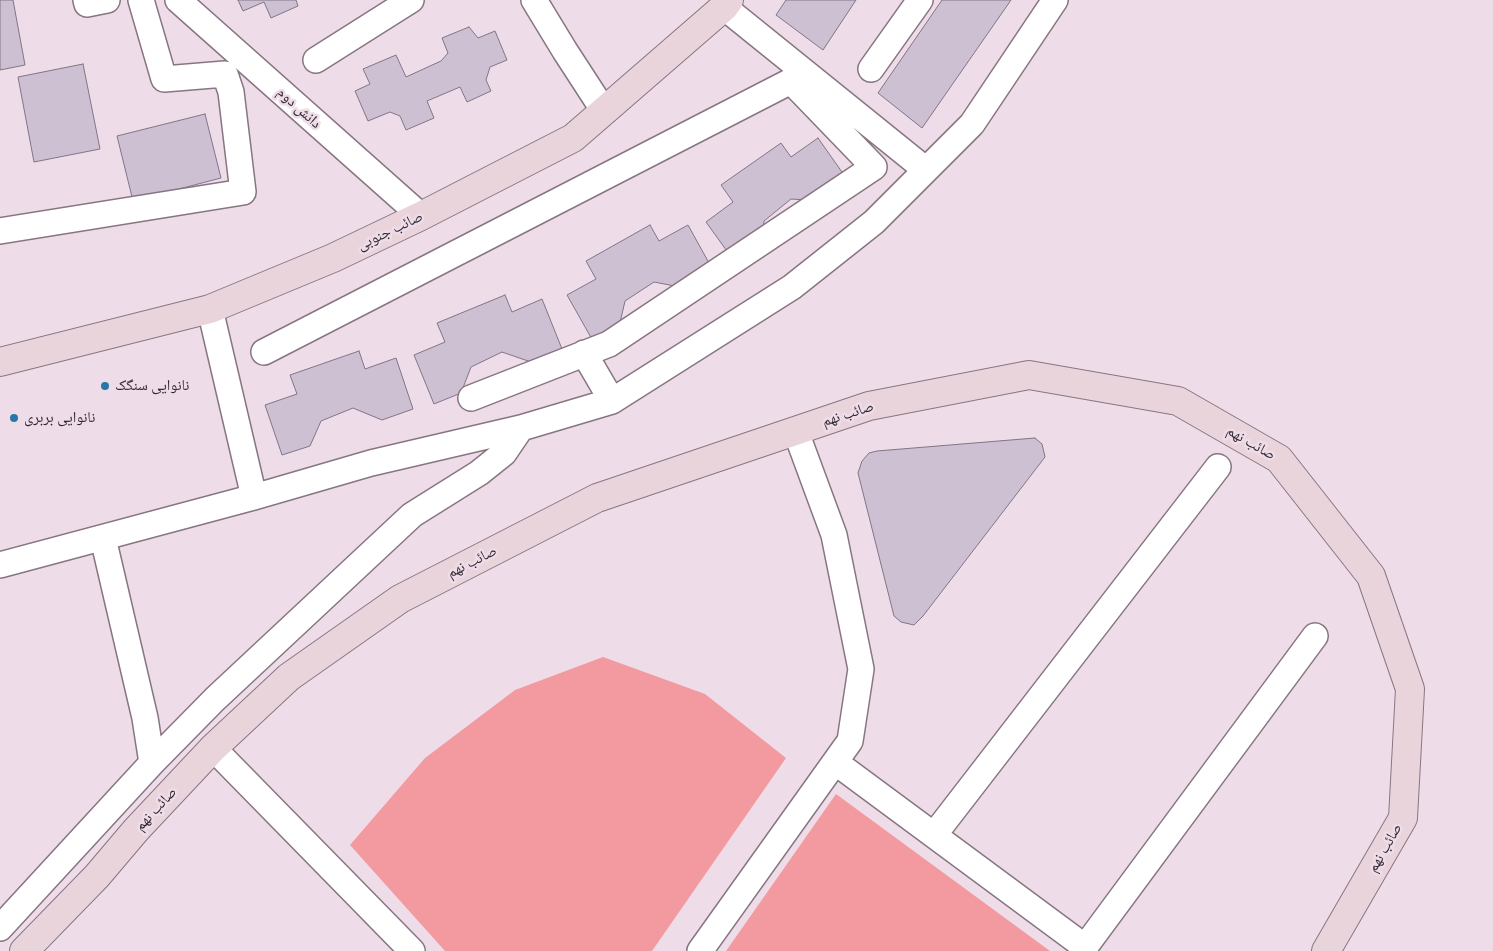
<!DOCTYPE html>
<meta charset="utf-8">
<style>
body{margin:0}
canvas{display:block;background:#efdce9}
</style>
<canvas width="1493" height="951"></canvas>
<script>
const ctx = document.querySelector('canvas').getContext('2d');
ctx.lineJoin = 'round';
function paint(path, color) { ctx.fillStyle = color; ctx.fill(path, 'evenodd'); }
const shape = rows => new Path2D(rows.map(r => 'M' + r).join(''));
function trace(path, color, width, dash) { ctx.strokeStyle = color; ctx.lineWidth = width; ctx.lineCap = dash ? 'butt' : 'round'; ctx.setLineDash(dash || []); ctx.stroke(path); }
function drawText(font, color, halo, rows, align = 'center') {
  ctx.font = font + ' Karla,"Noto Naskh Arabic",sans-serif'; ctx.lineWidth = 5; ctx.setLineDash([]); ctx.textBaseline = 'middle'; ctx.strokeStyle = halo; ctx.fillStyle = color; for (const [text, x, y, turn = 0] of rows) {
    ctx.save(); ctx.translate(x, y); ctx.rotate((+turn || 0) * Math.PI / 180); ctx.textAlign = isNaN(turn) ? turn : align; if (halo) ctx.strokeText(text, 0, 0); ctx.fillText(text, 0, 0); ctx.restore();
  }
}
paint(shape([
 [603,657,705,694,786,758,652,951,445,951,350,845,425,758,515,690],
 [836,794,1050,951,726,951]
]), '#f29a9f');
const building = shape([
 [0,0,13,0,25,65,0,70,0,0],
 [238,0,296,0,298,6,271,18,264,2,243,11,238,0],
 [786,0,856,0,823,50,776,15,786,0],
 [942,0,1011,0,922,128,878,93,942,0],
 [469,27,478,38,495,31,507,60,490,67,486,80,491,91,467,102,460,87,427,101,434,118,406,130,400,116,390,112,368,121,355,91,370,84,363,69,396,55,406,77,441,61,448,53,442,38,469,27],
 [83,64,100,149,34,162,18,77,83,64],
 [205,114,221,178,133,201,117,136,205,114],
 [818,138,849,182,822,201,791,199,764,221,761,247,737,265,706,222,733,202,721,185,781,143,791,157,818,138],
 [650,225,659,241,688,225,714,272,685,288,654,282,625,301,619,327,593,341,567,295,596,279,586,261,650,225],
 [505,295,512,312,542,299,562,349,531,362,502,352,471,367,461,393,434,404,414,355,445,342,437,323,505,295],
 [359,351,365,369,396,358,413,409,382,420,353,408,321,421,310,446,282,455,265,405,297,394,290,375,359,351],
 [1035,438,1042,444,1045,457,923,616,914,625,901,622,894,616,858,473,862,461,869,453,877,451,1035,438]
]);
paint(building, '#cdc0d2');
trace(building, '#817585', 1);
const street = shape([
 [86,0,87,4,107,0],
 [178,0,421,216],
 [534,0,565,51,604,111],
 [724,7,926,170],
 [316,60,411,0],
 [871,69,920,0],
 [0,231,243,192,231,92,225,74,164,79,141,0],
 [210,309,254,497],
 [264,352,791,81,874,167,609,344,471,398],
 [584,353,612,401],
 [0,565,254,497,371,463,521,428,612,401,792,287,874,222,972,124,1055,0],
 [213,748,412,951],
 [835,762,1085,947],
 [152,763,215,699,412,515,479,473,504,453,521,428],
 [934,835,1218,467],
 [0,928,152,763,145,718,103,538],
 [700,951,850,741,861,669,834,535,796,432],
 [1082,951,1315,636]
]);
const secondary = shape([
 [0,362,210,309,333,258,421,216,573,138,724,7,729,0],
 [24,951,97,876,136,830,213,748,289,677,400,599,597,498,869,406,1029,375,1178,401,1279,459,1371,576,1410,689,1403,818,1326,951]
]);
trace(street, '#877682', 28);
trace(secondary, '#877682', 30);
trace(street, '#fff', 25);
trace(secondary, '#ead4dc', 28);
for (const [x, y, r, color] of [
 [105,386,5,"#2777a9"],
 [14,418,5,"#2777a9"]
]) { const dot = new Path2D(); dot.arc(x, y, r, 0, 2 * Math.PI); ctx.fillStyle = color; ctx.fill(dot); trace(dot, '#efdce9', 2); }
drawText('15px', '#31292e', '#efdce9', [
 ["دانش دوم",299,108,42],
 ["صائب جنوبی",390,231,-26],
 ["صائب نهم",848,414,-18],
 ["صائب نهم",1251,443,30],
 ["صائب نهم",472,562,-27],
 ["صائب نهم",156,809,-47],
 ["صائب نهم",1385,848,-60]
]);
drawText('15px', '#31292e', '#efdce9', [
 ["نانوایی سنگک",115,386],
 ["نانوایی بربری",24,418]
], 'left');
</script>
